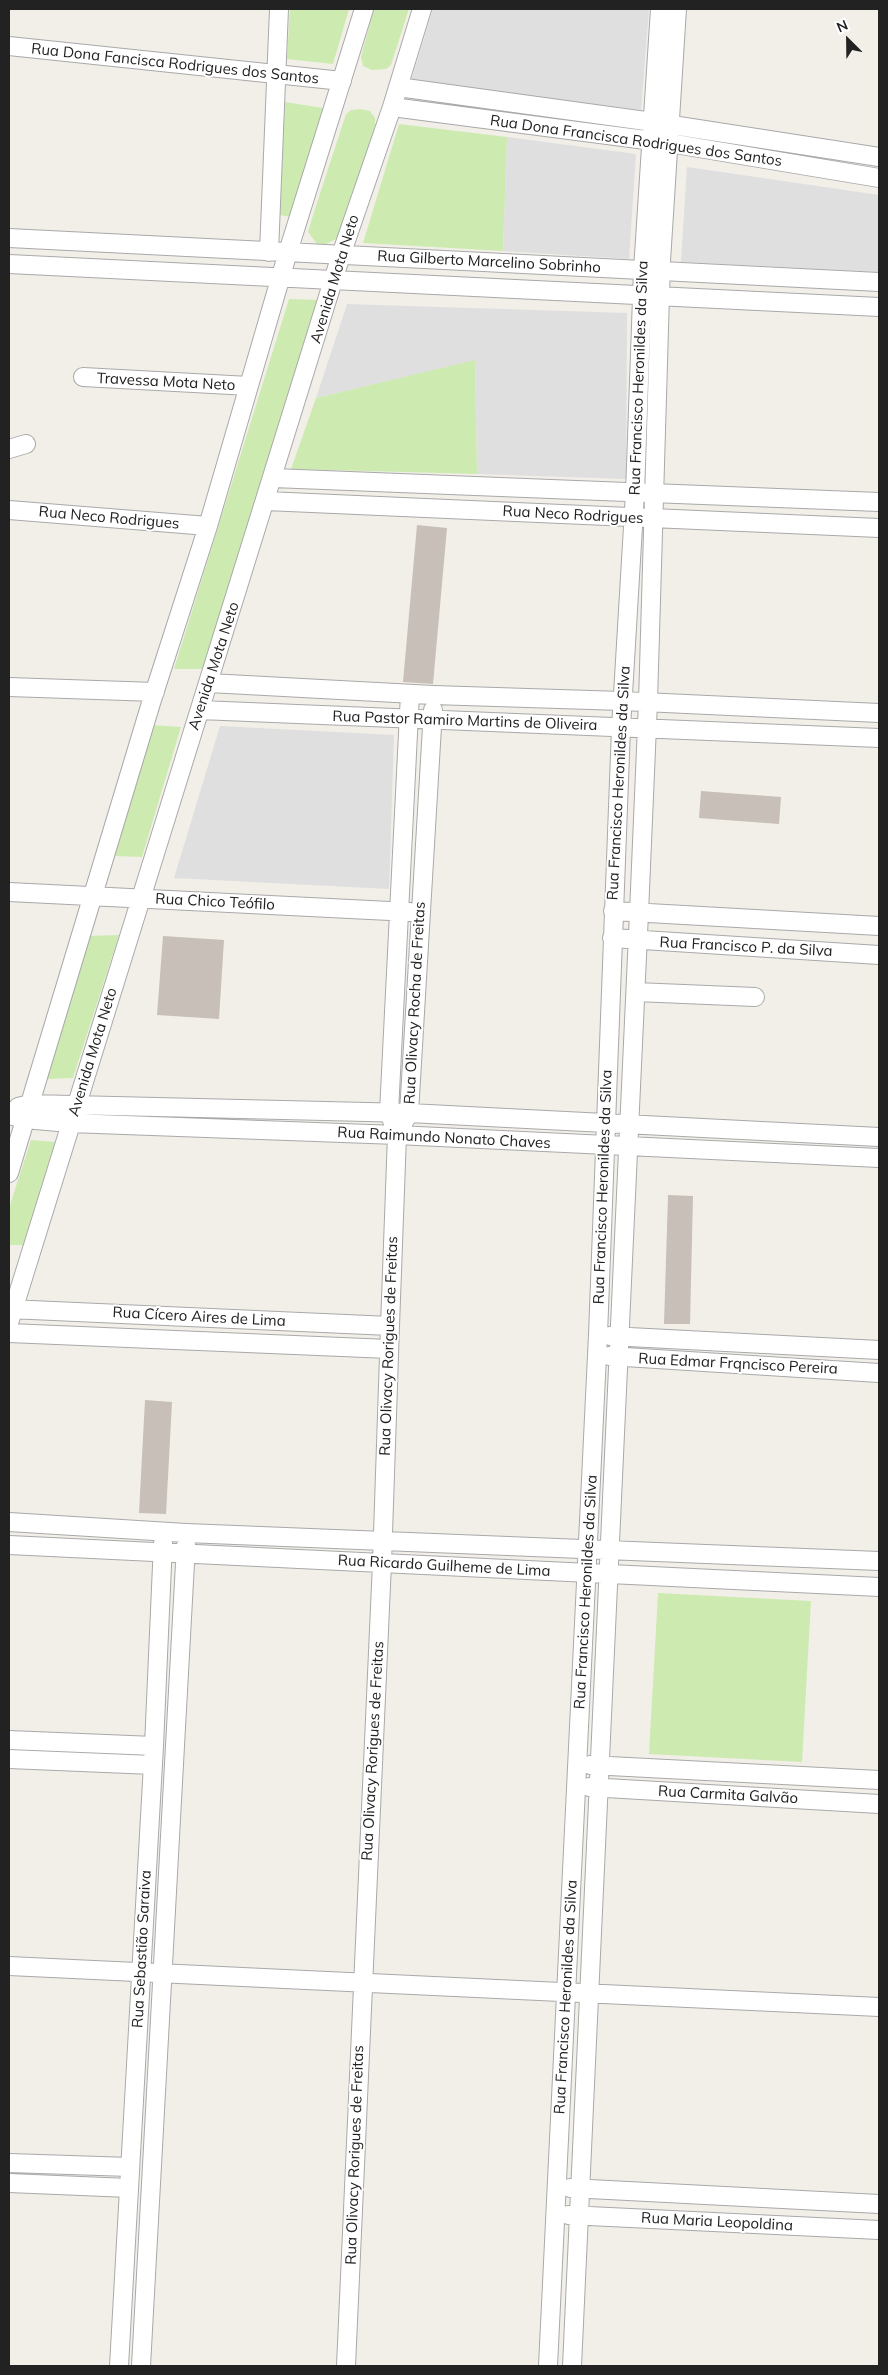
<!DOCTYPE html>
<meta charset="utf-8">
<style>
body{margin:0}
#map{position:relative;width:888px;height:2375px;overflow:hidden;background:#f2efe9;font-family:Mulish,sans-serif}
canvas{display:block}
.frame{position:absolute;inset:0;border:10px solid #222;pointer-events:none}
.north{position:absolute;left:823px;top:15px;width:50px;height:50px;-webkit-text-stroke:4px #fff;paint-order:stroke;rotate:337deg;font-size:14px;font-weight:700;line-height:20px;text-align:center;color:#222}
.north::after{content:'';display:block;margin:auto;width:18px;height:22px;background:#222;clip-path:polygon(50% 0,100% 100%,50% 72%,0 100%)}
</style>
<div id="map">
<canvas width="888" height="2375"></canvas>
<div class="frame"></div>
<div class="north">N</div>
</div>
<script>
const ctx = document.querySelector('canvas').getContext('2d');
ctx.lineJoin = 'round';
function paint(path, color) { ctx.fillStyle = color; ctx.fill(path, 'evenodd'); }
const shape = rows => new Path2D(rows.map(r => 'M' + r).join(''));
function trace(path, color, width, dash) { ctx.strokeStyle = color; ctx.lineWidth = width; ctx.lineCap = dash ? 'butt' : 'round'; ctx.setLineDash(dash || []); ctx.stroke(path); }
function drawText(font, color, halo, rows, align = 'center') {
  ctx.font = font + ' Mulish,sans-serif'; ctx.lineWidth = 4; ctx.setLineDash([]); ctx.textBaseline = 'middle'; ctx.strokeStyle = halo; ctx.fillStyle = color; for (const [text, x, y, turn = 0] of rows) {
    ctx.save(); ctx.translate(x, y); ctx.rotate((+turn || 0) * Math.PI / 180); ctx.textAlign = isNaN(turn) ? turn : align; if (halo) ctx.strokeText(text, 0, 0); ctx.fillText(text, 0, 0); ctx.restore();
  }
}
paint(shape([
 [433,9,649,9,641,110,411,81],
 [507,137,636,154,629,259,503,251],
 [687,167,879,195,879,272,681,262],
 [347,304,627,313,626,479,477,474,475,361,316,398],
 [220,726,394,735,389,889,174,878]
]), '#e0dfdf');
paint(shape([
 [290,9,349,9,333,64,287,59],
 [374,9,409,9,391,65,386,69,372,70,363,66,361,57],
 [285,102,323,108,291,217,280,215],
 [360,109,370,111,375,118,375,126,340,237,326,244,317,244,308,232,314,212,346,114,351,110],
 [399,124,507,137,503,251,363,243],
 [289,299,321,300,202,669,174,669],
 [475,360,477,474,291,469,316,398],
 [152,725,181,727,142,857,114,856],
 [119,935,73,1078,47,1079,89,936],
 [31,1140,55,1142,23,1245,9,1245,9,1208],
 [658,1593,811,1601,802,1762,649,1754]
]), '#cdebb0');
paint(shape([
 [417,525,447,528,433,684,403,682],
 [701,791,781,797,779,824,699,818],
 [163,936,224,940,219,1019,157,1015],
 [668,1195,693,1196,690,1324,664,1324],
 [145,1400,172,1402,166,1514,139,1513]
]), '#c7bfb8');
const minor = shape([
 [9,46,342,81],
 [398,87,653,122,879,157],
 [392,107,669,143,879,178],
 [9,238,879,282],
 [269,252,279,9],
 [9,264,879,307],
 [83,377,249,386],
 [9,449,26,444],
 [273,478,879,502],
 [266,501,879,528],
 [9,510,208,526],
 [209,683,433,695,622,701,879,713],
 [9,687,155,692],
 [200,710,879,738],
 [9,892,410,912],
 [613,911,879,926],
 [612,938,879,955],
 [636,992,755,997],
 [18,1107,30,1104,409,1113,879,1137],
 [9,1115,24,1119,70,1123,397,1135,879,1158],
 [404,1122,409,1113,433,710],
 [9,1173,151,703,208,526,288,252,364,9],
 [9,1309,390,1326],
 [9,1323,341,255,392,107,422,9],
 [9,1333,389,1349],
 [610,1336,879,1350],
 [609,1356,879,1373],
 [9,1522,186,1533,879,1561],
 [9,1545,879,1587],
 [9,1740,154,1746],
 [9,1759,153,1765],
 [590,1765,879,1780],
 [589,1787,879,1804],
 [9,1966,879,2007],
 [9,2163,130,2167],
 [9,2183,129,2188],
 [570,2188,879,2204],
 [568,2215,879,2230],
 [119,2366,154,1746,163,1543],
 [141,2366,186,1545],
 [346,2366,382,1563,390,1326,397,1135,389,1112,410,694],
 [548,2366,598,1335,621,728,635,493,643,270,660,9],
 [572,2366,639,913,648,702,661,261,677,9]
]);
trace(minor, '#a9a9a9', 20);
trace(minor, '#fff', 18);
drawText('15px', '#222', '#fff', [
 ["Rua Dona Fancisca Rodrigues dos Santos",175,64,6],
 ["Rua Dona Francisca Rodrigues dos Santos",636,141,8],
 ["Rua Gilberto Marcelino Sobrinho",489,262,3],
 ["Avenida Mota Neto",335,279,-73],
 ["Rua Francisco Heronildes da Silva",639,378,-88],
 ["Travessa Mota Neto",166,382,3],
 ["Rua Neco Rodrigues",573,515,3],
 ["Rua Neco Rodrigues",109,518,5],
 ["Avenida Mota Neto",214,666,-72],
 ["Rua Pastor Ramiro Martins de Oliveira",465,721,2],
 ["Rua Francisco Heronildes da Silva",619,783,-87],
 ["Rua Chico Teófilo",215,902,3],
 ["Rua Francisco P. da Silva",746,947,3],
 ["Rua Olivacy Rocha de Freitas",415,1003,-87],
 ["Avenida Mota Neto",93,1052,-73],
 ["Rua Raimundo Nonato Chaves",444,1138,3],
 ["Rua Francisco Heronildes da Silva",603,1187,-88],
 ["Rua Cícero Aires de Lima",199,1317,3],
 ["Rua Olivacy Rorigues de Freitas",389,1346,-88],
 ["Rua Edmar Frqncisco Pereira",738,1364,3],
 ["Rua Ricardo Guilheme de Lima",444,1566,3],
 ["Rua Francisco Heronildes da Silva",586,1592,-87],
 ["Rua Olivacy Rorigues de Freitas",373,1751,-87],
 ["Rua Carmita Galvão",728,1795,3],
 ["Rua Sebastião Saraiva",142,1949,-87],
 ["Rua Francisco Heronildes da Silva",566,1997,-87],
 ["Rua Olivacy Rorigues de Freitas",355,2155,-88],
 ["Rua Maria Leopoldina",717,2222,3]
]);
</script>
